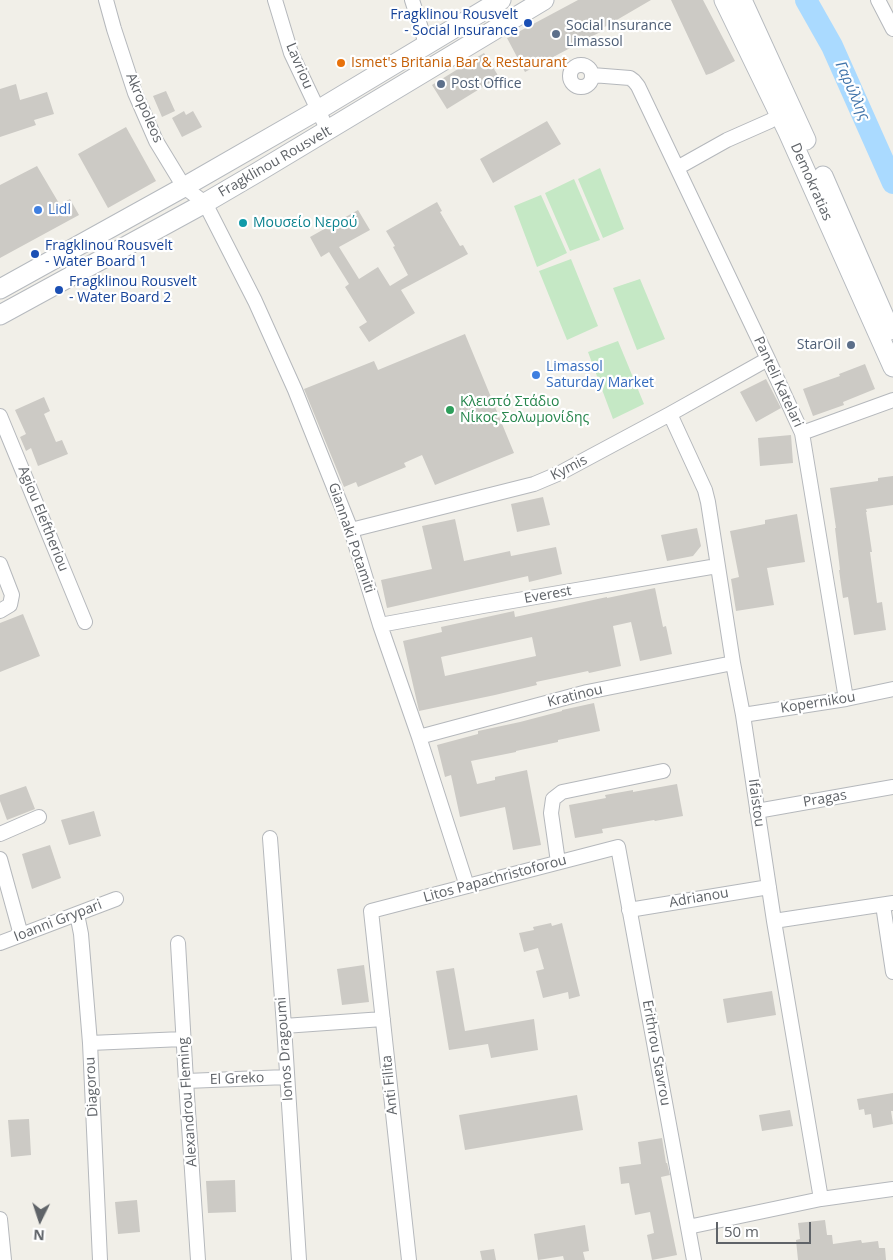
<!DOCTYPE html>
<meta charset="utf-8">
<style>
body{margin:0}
#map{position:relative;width:893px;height:1260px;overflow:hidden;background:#f1efe8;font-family:"Open Sans",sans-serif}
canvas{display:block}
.north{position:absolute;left:15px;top:1195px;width:50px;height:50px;-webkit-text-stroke:4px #fff;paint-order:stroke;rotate:184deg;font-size:14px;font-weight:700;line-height:20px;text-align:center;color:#5f6368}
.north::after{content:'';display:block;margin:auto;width:18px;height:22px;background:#5f6368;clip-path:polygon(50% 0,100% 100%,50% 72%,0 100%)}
.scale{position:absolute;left:716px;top:1222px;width:95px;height:22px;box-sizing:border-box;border:2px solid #5f6368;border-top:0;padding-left:6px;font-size:15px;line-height:18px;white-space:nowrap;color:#5f6368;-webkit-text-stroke:4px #fff;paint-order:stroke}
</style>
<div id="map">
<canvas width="893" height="1260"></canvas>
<div class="north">N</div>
<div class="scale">50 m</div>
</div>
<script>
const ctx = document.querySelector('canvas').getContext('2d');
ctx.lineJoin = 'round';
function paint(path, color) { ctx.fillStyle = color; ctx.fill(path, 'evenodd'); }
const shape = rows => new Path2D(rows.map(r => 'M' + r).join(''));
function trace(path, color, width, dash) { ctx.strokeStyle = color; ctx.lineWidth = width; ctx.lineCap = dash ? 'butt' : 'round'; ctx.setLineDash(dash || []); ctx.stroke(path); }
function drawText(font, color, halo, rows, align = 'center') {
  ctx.font = font + ' "Open Sans",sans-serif'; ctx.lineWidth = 4.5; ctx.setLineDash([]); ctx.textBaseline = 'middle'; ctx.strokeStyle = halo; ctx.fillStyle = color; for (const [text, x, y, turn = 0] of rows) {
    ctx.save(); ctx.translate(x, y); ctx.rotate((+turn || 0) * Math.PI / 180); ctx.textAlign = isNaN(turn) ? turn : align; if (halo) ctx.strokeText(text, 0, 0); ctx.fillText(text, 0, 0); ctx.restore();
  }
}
paint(shape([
 [600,168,624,229,603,238,578,179],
 [574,179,600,240,570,251,545,193],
 [541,195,567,253,537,267,514,206],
 [571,259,598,326,567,340,539,271],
 [640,279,665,339,637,350,613,288],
 [618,341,644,404,613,419,588,352]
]), '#c5e8c5');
trace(shape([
 [806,0,832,46,893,183]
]), '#aadaff', 22);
paint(shape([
 [578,0,651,0,603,28,604,30,525,72,507,38],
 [671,0,703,0,735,61,712,73,706,75],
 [484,53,499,77,447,109,432,85],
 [16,84,20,100,47,92,54,114,34,120,36,125,0,137,0,89],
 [166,91,175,111,162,117,153,96],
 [184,111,186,115,193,111,202,127,182,137,172,118],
 [547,121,561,144,493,183,480,159],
 [126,127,156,181,108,208,78,154],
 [37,166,60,205,70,199,79,215,0,258,0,185],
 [437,202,442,211,440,212,460,246,463,245,468,254,401,290,415,313,369,342,359,327,367,322,345,287,349,284,329,252,321,257,310,237,358,210,370,230,339,247,359,279,378,267,390,286,408,275,393,247,395,246,386,231],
 [465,334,514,453,435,485,422,455,404,463,406,467,358,487,356,482,344,487,304,389,374,361,378,370],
 [865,364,875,389,843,402,844,405,813,416,803,389,840,376,839,374],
 [766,379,781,408,756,422,740,392],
 [44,397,50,411,44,414,56,442,62,440,68,454,38,466,31,448,26,451,20,437,26,434,15,410],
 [791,435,793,463,760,466,758,438],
 [893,476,893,505,866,509,867,512,866,512,872,552,870,552,877,603,882,602,886,630,854,635,848,597,843,598,839,570,840,570,835,528,836,528,830,488,878,481,878,478],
 [543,497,550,525,517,532,511,504],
 [797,514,805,562,767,568,774,605,736,611,731,579,739,577,730,531,765,524,765,520],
 [455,519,464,561,510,551,511,556,556,547,562,574,529,582,528,576,387,608,381,580,432,569,422,526],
 [697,528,701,546,693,556,667,561,661,535],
 [655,588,663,627,666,626,672,654,640,661,631,622,613,626,621,666,589,673,588,671,536,682,537,685,495,695,419,711,403,641,442,632,441,627,514,611,515,617,607,597,607,598],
 [532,637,536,656,445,676,441,657],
 [23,614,40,656,0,672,0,623],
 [594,703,600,731,558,740,558,742,516,751,516,752,471,761,477,784,495,780,495,777,527,770,541,845,513,850,505,807,460,817,451,775,445,777,437,745,478,734,478,731,520,722,562,711,562,710],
 [677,784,683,816,655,821,654,820,602,829,603,833,575,838,569,805,606,798,605,795,633,790,633,792],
 [26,786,35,809,7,820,0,801,0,795],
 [94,811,101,836,69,845,61,820],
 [50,845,61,878,32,889,22,854],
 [551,923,552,926,562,923,580,996,569,999,568,992,543,998,536,971,544,969,538,948,524,952,519,933,534,930,533,927],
 [364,965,369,1002,342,1005,337,969],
 [454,968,465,1031,534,1019,538,1050,491,1058,488,1044,449,1050,436,971],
 [772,991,776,1015,727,1023,723,999],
 [893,1093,893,1111,891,1111,893,1124,873,1128,871,1114,865,1115,864,1109,859,1110,857,1099],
 [577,1095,583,1130,465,1150,459,1115],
 [790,1110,793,1126,762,1131,759,1115],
 [29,1119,31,1155,11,1157,8,1120],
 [662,1138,666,1163,667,1163,670,1175,661,1177,677,1255,652,1260,647,1235,654,1233,650,1212,635,1215,629,1183,621,1184,619,1167,641,1164,638,1142],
 [235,1180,236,1212,208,1213,206,1181],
 [137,1200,140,1232,118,1234,115,1202],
 [825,1220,827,1235,832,1235,833,1244,861,1240,862,1243,878,1241,879,1248,885,1248,886,1260,798,1260,796,1240,800,1239,798,1223],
 [585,1225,589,1251,583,1252,585,1260,564,1260,563,1256,538,1260,534,1234],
 [494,1249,496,1260,482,1260,480,1251]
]), '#cccac5');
const street = shape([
 [106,0,114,29,135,93,156,141,184,187,205,203,255,301,295,390,351,530,380,625,419,737,467,886],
 [275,0,291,53,328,131],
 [412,0,426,44],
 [878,0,893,29],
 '570 76a11 11 0 1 1 22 0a11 11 0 1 1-22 0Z',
 [592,75,630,78,634,81,638,86,768,359,802,433,846,699],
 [677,168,727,140,770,121,780,115,786,109],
 [670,414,705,490,708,502,733,663,743,715,774,921,821,1199],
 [0,416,85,622],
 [802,433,893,400],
 [351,530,534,484,560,473,670,414,768,359],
 [0,564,12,595,10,605,0,611],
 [380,625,483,606,717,566],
 [743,715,846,699,893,689],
 [419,737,587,692,733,663],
 [757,811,893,787],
 [0,834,39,817],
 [270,838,284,1026,299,1260],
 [0,859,21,935],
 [558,862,551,813,553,799,562,792,663,771],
 [883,905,893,972],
 [629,910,769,887],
 [77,914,81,934,90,1043,100,1260],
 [774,921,893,903],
 [0,943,116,899],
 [178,943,186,1081,198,1260],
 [284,1026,383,1019],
 [90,1043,183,1039],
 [186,1081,287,1077],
 [0,1219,4,1260],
 [688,1227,821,1199,893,1189],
 [409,1260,371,911,618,847,694,1260]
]);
const secondary = shape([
 [724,0,788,132,893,367],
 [742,0,806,140],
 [823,176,890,330],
 [0,289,184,187,318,110,501,0],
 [0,315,205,203,258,172,544,0]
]);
trace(street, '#b5b8bc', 16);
trace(secondary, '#b6babf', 21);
trace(street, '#fff', 14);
trace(secondary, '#fff', 19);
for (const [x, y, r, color] of [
 [528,23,5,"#1a4fb4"],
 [556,34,5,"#5c6f8a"],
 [341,63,5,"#e8710a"],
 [441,84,5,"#5c6f8a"],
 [38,210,5,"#3f7fe0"],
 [243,223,5,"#0f9aa8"],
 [35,254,5,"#1a4fb4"],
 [59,290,5,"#1a4fb4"],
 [851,345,5,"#5c6f8a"],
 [536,375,5,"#3f7fe0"],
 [450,410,5,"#2e9e5b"]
]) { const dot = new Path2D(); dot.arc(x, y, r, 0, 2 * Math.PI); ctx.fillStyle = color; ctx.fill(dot); trace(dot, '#fff', 2); }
drawText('14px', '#164399', '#fff', [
 ["Fragklinou Rousvelt",518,15,"right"],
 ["- Social Insurance",518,31,"right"],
 ["Fragklinou Rousvelt",45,246],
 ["- Water Board 1",45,262],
 ["Fragklinou Rousvelt",69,282],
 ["- Water Board 2",69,298]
], 'left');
drawText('14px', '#4e5e75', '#fff', [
 ["Social Insurance",566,26],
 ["Limassol",566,42],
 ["Post Office",451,84],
 ["StarOil",841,345,"right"]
], 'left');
drawText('14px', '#c56008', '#fff', [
 ["Ismet's Britania Bar & Restaurant",351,63]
], 'left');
drawText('14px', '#5f6368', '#fff', [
 ["Lavriou",299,66,67],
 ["Akropoleos",144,108,67],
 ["Fragklinou Rousvelt",275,162,-30],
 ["Demokratias",811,182,66],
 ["Panteli Katelari",778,382,65],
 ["Kymis",569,468,-27],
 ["Agiou Eleftheriou",43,519,68],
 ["Giannaki Potamiti",351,538,71],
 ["Everest",548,595,-10],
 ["Kratinou",575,696,-14],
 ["Kopernikou",818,703,-9],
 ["Pragas",825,799,-10],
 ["Ifaistou",756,803,82],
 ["Litos Papachristoforou",495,879,-15],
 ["Adrianou",699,898,-10],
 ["Ioanni Grypari",58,921,-21],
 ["Ionos Dragoumi",285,1049,-94],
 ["Erithrou Stavrou",656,1053,80],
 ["El Greko",237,1079,-2],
 ["Anti Filita",390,1085,-96],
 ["Diagorou",92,1087,-93],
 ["Alexandrou Fleming",188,1102,-94]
]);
drawText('14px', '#366cbe', '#fff', [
 ["Lidl",48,210],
 ["Limassol",546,367],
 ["Saturday Market",546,383]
], 'left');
drawText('14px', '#0d838f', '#fff', [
 ["Μουσείο Νερού",253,223]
], 'left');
drawText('14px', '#27864d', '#fff', [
 ["Κλειστό Στάδιο",460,402],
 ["Νίκος Σολωμονίδης",460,418]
], 'left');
drawText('italic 15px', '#4174aa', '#fff', [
 ["Γαρύλλης",852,91,66]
]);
</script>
